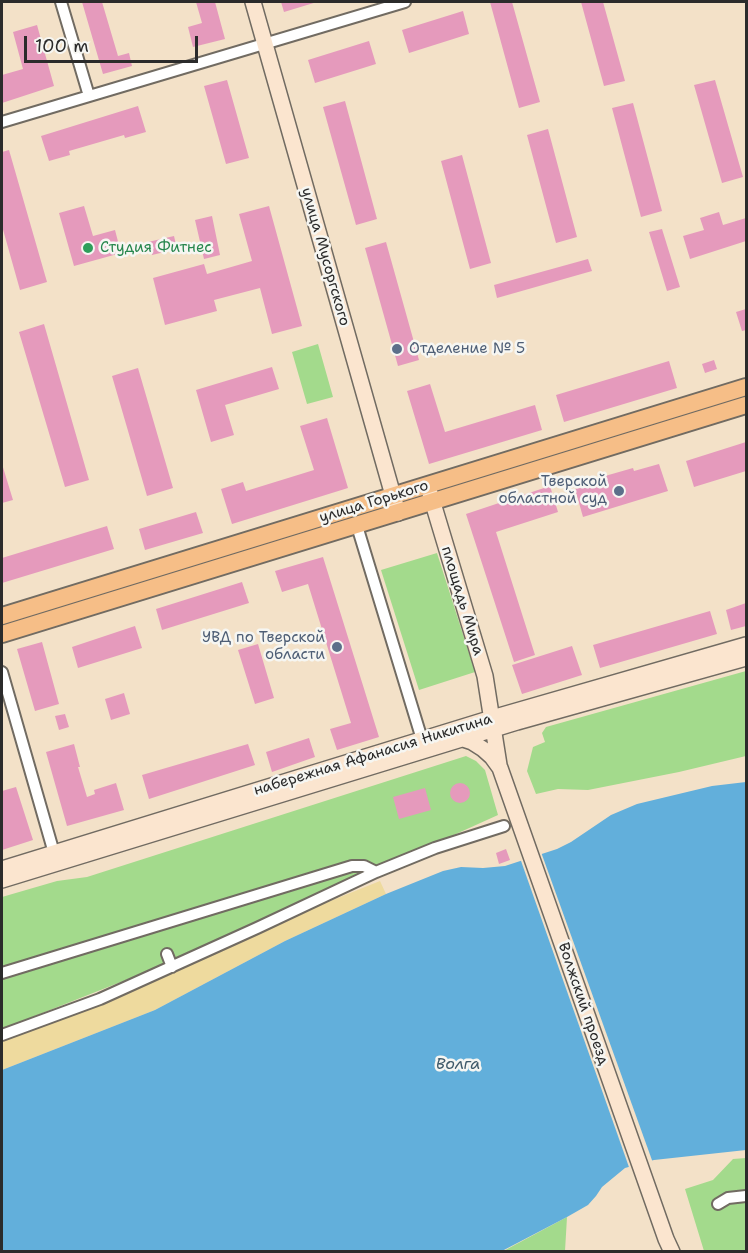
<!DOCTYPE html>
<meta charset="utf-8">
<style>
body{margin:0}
#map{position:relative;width:748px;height:1253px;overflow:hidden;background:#f3e1c8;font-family:"Shantell Sans",sans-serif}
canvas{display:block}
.frame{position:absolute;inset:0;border:3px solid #2b2b2b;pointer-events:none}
.scale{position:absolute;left:24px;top:36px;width:174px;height:27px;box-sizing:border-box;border:3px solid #2b2b2b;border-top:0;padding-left:8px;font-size:18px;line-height:21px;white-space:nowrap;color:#2b2b2b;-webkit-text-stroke:4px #f6f6f2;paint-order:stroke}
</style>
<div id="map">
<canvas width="748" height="1253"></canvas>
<div class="frame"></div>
<div class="scale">100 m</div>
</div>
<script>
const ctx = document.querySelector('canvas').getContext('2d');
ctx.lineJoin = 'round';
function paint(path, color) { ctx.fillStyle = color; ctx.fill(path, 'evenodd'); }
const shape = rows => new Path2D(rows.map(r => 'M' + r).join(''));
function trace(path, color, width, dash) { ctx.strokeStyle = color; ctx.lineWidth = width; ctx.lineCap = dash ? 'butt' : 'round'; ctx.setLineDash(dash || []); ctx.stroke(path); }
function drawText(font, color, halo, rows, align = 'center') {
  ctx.font = font + ' "Shantell Sans",sans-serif'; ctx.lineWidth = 5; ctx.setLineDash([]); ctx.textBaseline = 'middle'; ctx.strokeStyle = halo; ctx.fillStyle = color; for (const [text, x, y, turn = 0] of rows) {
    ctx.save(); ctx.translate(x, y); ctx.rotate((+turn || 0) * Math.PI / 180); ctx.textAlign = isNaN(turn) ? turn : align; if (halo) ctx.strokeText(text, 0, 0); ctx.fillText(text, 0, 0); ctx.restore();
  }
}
paint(shape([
 [318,344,333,397,307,404,292,352],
 [437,553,475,672,419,690,381,570],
 [746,671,746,756,679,772,588,790,558,789,536,794,527,771,533,747,545,742,542,733,546,727],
 [466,756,476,761,485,770,498,815,184,957,2,1029,2,897,57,881,87,877],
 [746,1158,746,1251,704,1251,685,1189,713,1180,733,1159],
 [567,1217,565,1251,502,1252,511,1247]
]), '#a3da8c');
paint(shape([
 [380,881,386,894,285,941,155,1010,2,1070,2,1033]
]), '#eeda9e');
paint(shape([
 [746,782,746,1150,654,1160,625,1168,602,1187,596,1196,588,1205,567,1217,502,1251,2,1252,2,1070,155,1010,285,941,386,894,443,871,461,867,483,868,505,866,557,849,571,842,611,815,637,804,712,786]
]), '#62afdb');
paint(shape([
 [541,852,653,1163,630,1170,520,858]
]), '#f3e1c8');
paint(shape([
 [82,2,102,2,118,56,129,53,132,66,103,74],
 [196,2,215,2,225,39,193,47,188,27,202,23],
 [281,2,317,2,284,12],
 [490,2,512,2,540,102,519,108],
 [581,2,603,2,625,81,604,86],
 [463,11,469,34,409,53,402,30],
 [37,25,54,86,2,103,2,75,23,69,13,32],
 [369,41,376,64,315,83,308,60],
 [227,80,249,158,226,164,204,86],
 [715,80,743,177,722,183,694,85],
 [345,101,377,219,356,225,323,107],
 [633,103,662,211,641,217,612,108],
 [138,106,146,132,125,138,124,135,69,151,70,155,49,161,41,136],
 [548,129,577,237,556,243,527,135],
 [9,150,47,282,20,290,2,226,2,152],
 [462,155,491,263,470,269,441,161],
 [84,206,93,236,115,230,121,253,74,266,59,213],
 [269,206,302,326,272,334,260,288,214,300,217,311,165,325,153,278,204,264,207,274,252,261,239,214],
 [719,212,723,225,746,218,746,241,690,259,683,236,704,230,700,218],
 [212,216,220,255,204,259,195,220],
 [662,229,680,287,667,291,649,232],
 [174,236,177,249,152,255,148,242],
 [386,242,419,360,398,366,365,248],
 [588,259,592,271,497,298,494,285],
 [746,309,746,330,742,331,736,312],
 [44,324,89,480,65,487,19,332],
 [714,360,717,369,705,373,702,364],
 [669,361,677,388,564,422,556,395],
 [272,367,279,389,225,405,234,435,211,442,196,390],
 [138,368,173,488,147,496,112,376],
 [430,384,445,432,535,405,542,430,429,464,407,391],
 [327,418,348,488,232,524,221,489,243,482,246,491,314,470,300,426],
 [746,442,746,471,694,487,686,461],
 [2,464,13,500,2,503],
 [659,464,668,491,583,517,575,489,599,482,598,478,633,468,634,471],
 [550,486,558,512,496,532,535,655,514,662,466,514],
 [196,512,203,533,145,550,139,529],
 [107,526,114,549,2,583,2,558],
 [323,557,379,737,337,750,330,729,351,723,308,584,282,592,275,571],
 [242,582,249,603,162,630,156,609],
 [746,603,746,626,731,630,726,610],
 [710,611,717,634,600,668,593,645],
 [135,626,142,648,78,668,72,647],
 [42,642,59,704,35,711,17,649],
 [258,644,274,698,255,704,238,650],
 [572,646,582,675,522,694,512,665],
 [124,693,130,714,111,720,105,699],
 [65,714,69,727,59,730,55,716],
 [309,738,315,757,272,772,266,752],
 [74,744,80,767,78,767,87,797,95,794,94,790,116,783,124,810,67,826,46,752],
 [248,744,255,765,149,799,142,775],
 '450 793a10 10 0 1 1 20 0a10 10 0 1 1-20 0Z',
 [16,787,33,840,2,850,2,791],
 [425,788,431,810,399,819,393,797],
 [506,849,510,860,499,864,496,853]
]), '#e59abc');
const street = shape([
 [61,2,89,96],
 [2,122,405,2],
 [357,526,424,746],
 [2,672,54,853],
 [167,954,172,967],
 [2,973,352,866,364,866,376,872],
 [2,1035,100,999,257,928,376,872,435,848,504,826],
 [718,1204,728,1198,746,1196]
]);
const secondary = shape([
 [253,2,398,513],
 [429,490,485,676,499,765],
 [460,738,472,742,483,749,492,757,500,768,666,1239,672,1252],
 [2,869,492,718,746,645],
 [2,880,517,722,746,658]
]);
const primary = shape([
 [2,616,746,387],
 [2,634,746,405]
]);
trace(street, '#716b62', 14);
trace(secondary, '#716b62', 18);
trace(primary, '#716b62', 20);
trace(street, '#fff', 10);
trace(secondary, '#fbe5cf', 15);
trace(primary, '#f6be87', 16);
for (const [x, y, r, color] of [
 [88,248,6,"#2e9e5b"],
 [397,349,6,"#5c6f8a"],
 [619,491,6,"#5c6f8a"],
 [337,647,6,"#5c6f8a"]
]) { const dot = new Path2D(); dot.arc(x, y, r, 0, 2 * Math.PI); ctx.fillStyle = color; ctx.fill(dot); trace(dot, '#f6f6f2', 2); }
drawText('15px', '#27864d', '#f6f6f2', [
 ["Студия Фитнес",100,248]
], 'left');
drawText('15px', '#2b2b2b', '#f6f6f2', [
 ["улица Мусоргского",325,257,74],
 ["улица Горького",374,502,-17],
 ["площадь Мира",462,601,73],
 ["набережная Афанасия Никитина",373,755,-17],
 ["Волжский проезд",583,1004,71]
]);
drawText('15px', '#4e5e75', '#f6f6f2', [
 ["Отделение № 5",409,349,"left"],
 ["Тверской",607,482],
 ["областной суд",607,499],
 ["УВД по Тверской",325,638],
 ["области",325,655]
], 'right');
drawText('italic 16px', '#3e5969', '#f6f6f2', [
 ["Волга",458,1065]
]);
</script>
